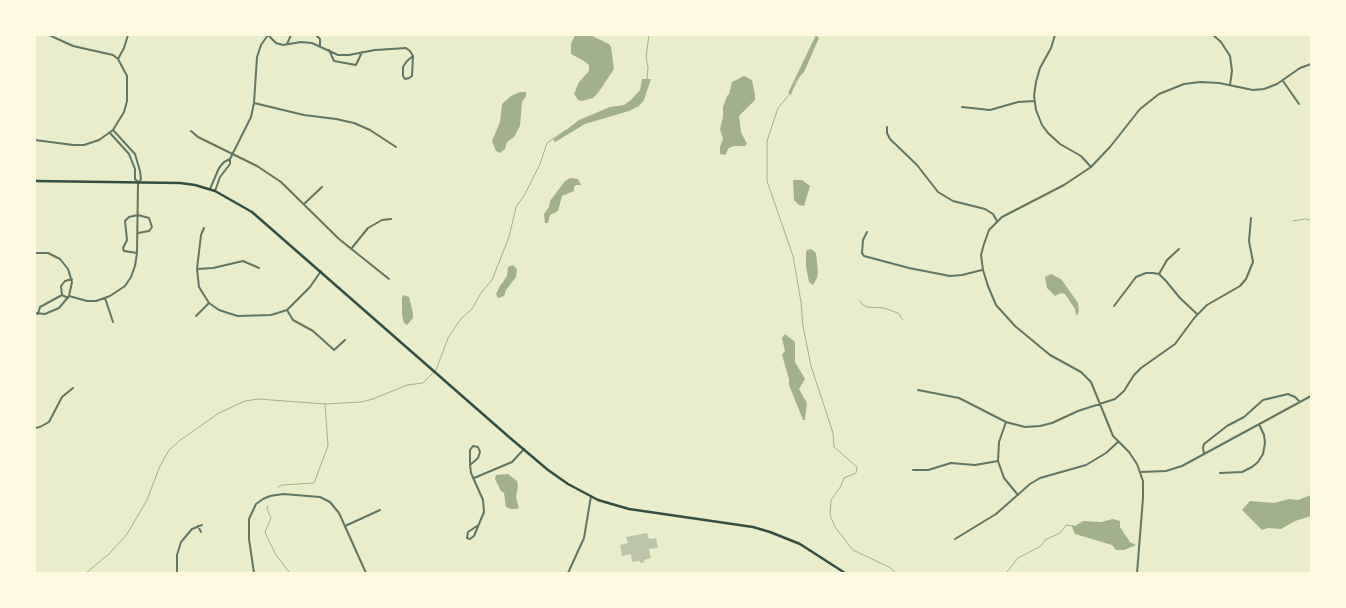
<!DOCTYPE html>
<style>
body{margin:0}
#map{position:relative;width:1346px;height:608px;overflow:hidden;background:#e9edc9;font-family:Arial,sans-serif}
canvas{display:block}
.frame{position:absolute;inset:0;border:36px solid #fefae0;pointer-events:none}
</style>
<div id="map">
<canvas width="1346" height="608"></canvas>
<div class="frame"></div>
</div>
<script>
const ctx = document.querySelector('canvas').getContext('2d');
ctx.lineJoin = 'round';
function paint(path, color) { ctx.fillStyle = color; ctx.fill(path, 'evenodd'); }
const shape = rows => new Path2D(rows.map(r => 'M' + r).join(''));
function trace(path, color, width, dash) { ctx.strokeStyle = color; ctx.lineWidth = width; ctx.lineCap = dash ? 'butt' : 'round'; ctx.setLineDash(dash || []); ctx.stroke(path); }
paint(shape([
 [575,35,590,35,609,44,611,47,614,69,598,93,593,98,582,101,578,100,574,94,579,82,589,71,589,65,584,61,571,54,571,44],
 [816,35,819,38,804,72,796,81,791,95,788,93],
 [744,76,752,80,755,95,755,100,739,116,741,132,747,144,745,146,734,146,729,148,725,155,720,154,720,147,723,139,720,129,723,117,723,107,727,96,729,94,732,82],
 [642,79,651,79,644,100,639,106,629,111,585,124,555,142,553,140,579,120,610,107,624,105,631,100,640,90],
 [520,92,526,92,526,96,522,102,520,126,514,137,507,142,505,149,500,153,496,151,492,141,500,122,502,104,511,96],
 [570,178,578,179,581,185,576,185,574,187,574,191,562,196,558,211,550,215,548,223,545,223,544,214,549,207,550,201,565,181],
 [793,180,802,180,810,186,804,206,799,205,794,200],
 [811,249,816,253,818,272,817,278,813,285,809,282,806,267,806,253,807,250],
 [513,265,517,269,516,277,506,290,504,296,498,298,496,294,500,286,507,276,508,267],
 [1051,274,1061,279,1078,303,1079,312,1076,316,1075,309,1065,294,1061,293,1055,296,1047,288,1045,277],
 [404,295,409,297,413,313,413,318,407,325,404,323,402,315,402,297],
 [785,334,795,342,795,362,805,379,799,389,807,403,805,420,803,420,789,385,789,379,782,355,785,351,782,338],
 [508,474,517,481,518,486,516,497,519,508,516,509,511,509,506,507,504,493,501,491,495,479,496,475],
 [1311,495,1311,516,1295,521,1281,529,1268,528,1262,530,1242,510,1250,501,1274,503,1289,499,1298,500],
 [1113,519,1120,521,1120,527,1130,542,1136,545,1124,550,1116,550,1112,545,1075,534,1072,527,1072,525,1075,526,1083,521,1101,522]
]), '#a3b18a');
trace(shape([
 [647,79,648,68,646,57,649,35],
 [794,87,799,77],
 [789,95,778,108,767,141,767,181,793,256,801,302,803,326,811,366,833,433,834,447,857,467,856,473,844,478,841,486,831,500,830,515,835,527,853,550,889,567,896,573],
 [1293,221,1305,219,1311,220],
 [860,301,863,305,867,307,884,308,898,313,903,320],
 [278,487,282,485,314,483,328,446,325,404],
 [268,506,267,509,271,518,265,532,267,537,276,555,290,573],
 [86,573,110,553,127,534,147,500,160,466,169,450,179,441,219,413,245,401,258,399,325,404,361,402,373,399,407,385,423,383,436,370,448,338,460,320,472,309,481,293,492,280,509,237,516,207,525,194,540,164,547,143,566,130],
 [1006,573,1018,558,1041,546,1045,540,1060,533,1066,525,1072,526]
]), '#a3b18a', 1);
paint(shape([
 [647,533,649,539,656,538,658,548,649,549,651,558,644,560,645,562,640,563,640,561,632,562,631,554,622,556,620,545,628,543,626,537]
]), '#bcc5a7');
trace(shape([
 [268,35,276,43,283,45,301,42,312,43,338,55,349,55,375,50,406,48,410,51,413,56],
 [316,35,320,39,320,46],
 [1055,35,1051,48,1040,68,1036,82,1034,96,1036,110,1042,125,1048,133,1060,144,1081,156,1091,167],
 [1213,35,1221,42,1230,56,1232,71,1230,85],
 [287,44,291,35],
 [329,50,334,61,356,65,362,52],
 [413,56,412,76,409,78,405,79,403,76,403,67,407,61,413,56],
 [118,59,124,48,128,35],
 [1283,81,1299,104],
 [254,103,304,115,336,119,354,123,370,130,396,147],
 [962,107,990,110,1018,102,1034,101],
 [887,127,887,133,890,139,917,165,938,192,953,201,985,209,993,214,997,221],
 [191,131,198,137,257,166,281,182,339,239,389,279],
 [110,133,129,154,135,169,135,179,137,181],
 [35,140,73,145,84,145,99,140,113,130,124,112,127,101,127,76,118,59,113,55,73,46,49,35],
 [210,189,219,168,224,162,230,159],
 [215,191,220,177,230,164,230,159,251,117,254,103,257,57,261,45,268,35],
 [304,204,322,187],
 [204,228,201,235,197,269,199,287,209,303,219,310,228,313,238,316,271,315,287,310,310,287,321,271],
 [867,232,863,240,862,253,864,256,909,268,950,276,962,275,982,270],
 [351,249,368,228,382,220,391,219],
 [35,253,48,253,60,259,68,269,72,282,69,296,59,308,45,314,35,313],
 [137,253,124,251,123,248,127,240,125,221,129,217,138,215,149,218,152,227,149,231,138,233],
 [197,269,213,268,243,261,259,268],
 [1159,274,1167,260,1179,249],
 [69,296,87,301,96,301,110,296,125,286,131,277,135,266,137,253,138,183,141,179,140,171,135,154,113,130],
 [68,298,62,295,61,286,65,281,72,279],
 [105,298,113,322],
 [1114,306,1136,277,1146,273,1153,273,1159,274,1166,281,1180,298,1197,314],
 [287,310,293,320,313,331,334,350,345,340],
 [38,314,40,307,62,295],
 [196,316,209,303],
 [918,390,959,398,1006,422,1025,427,1040,426,1052,423,1078,411,1115,399,1124,391,1134,375,1141,368,1175,344,1195,317,1207,305,1240,286,1246,279,1253,262,1249,241,1251,218],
 [1006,422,999,442,998,461,1004,478,1018,495],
 [35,428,40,427,49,422,62,397,73,388],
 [1204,453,1203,448,1204,444,1227,426,1244,417,1263,400,1288,394,1295,397,1300,402],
 [470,465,470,450,473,446,478,447,480,452,478,458,470,465,471,473,483,500,484,512,474,536,470,539,467,538,468,532,477,526],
 [913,470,928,470,951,463,975,465,998,461],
 [1141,472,1166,471,1182,466,1311,396],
 [1220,473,1242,472,1252,467,1258,462,1263,454,1265,443,1264,435,1259,424],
 [474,478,512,462,524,449],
 [198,526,201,532],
 [345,526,380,510],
 [955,539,996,514,1030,484,1040,478,1086,465,1106,453,1118,442],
 [177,573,177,555,181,542,192,529,202,525],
 [254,573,249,539,249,519,256,504,263,499,270,496,283,494,320,497,330,502,339,513,366,573],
 [568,573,584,538,591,496],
 [1137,573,1143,498,1143,481,1137,464,1129,452,1113,436,1091,382,1081,372,1050,355,1015,326,996,305,988,286,983,270,981,255,984,244,989,230,1002,217,1064,185,1091,167,1110,147,1140,109,1159,94,1184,84,1200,82,1219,83,1253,90,1264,89,1277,84,1300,68,1311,64]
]), '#617663', 2);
trace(shape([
 [35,181,180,183,195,185,215,191,252,212,509,437,548,470,568,484,598,500,629,509,753,527,770,532,800,544,845,573]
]), '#344e41', 2.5);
</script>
